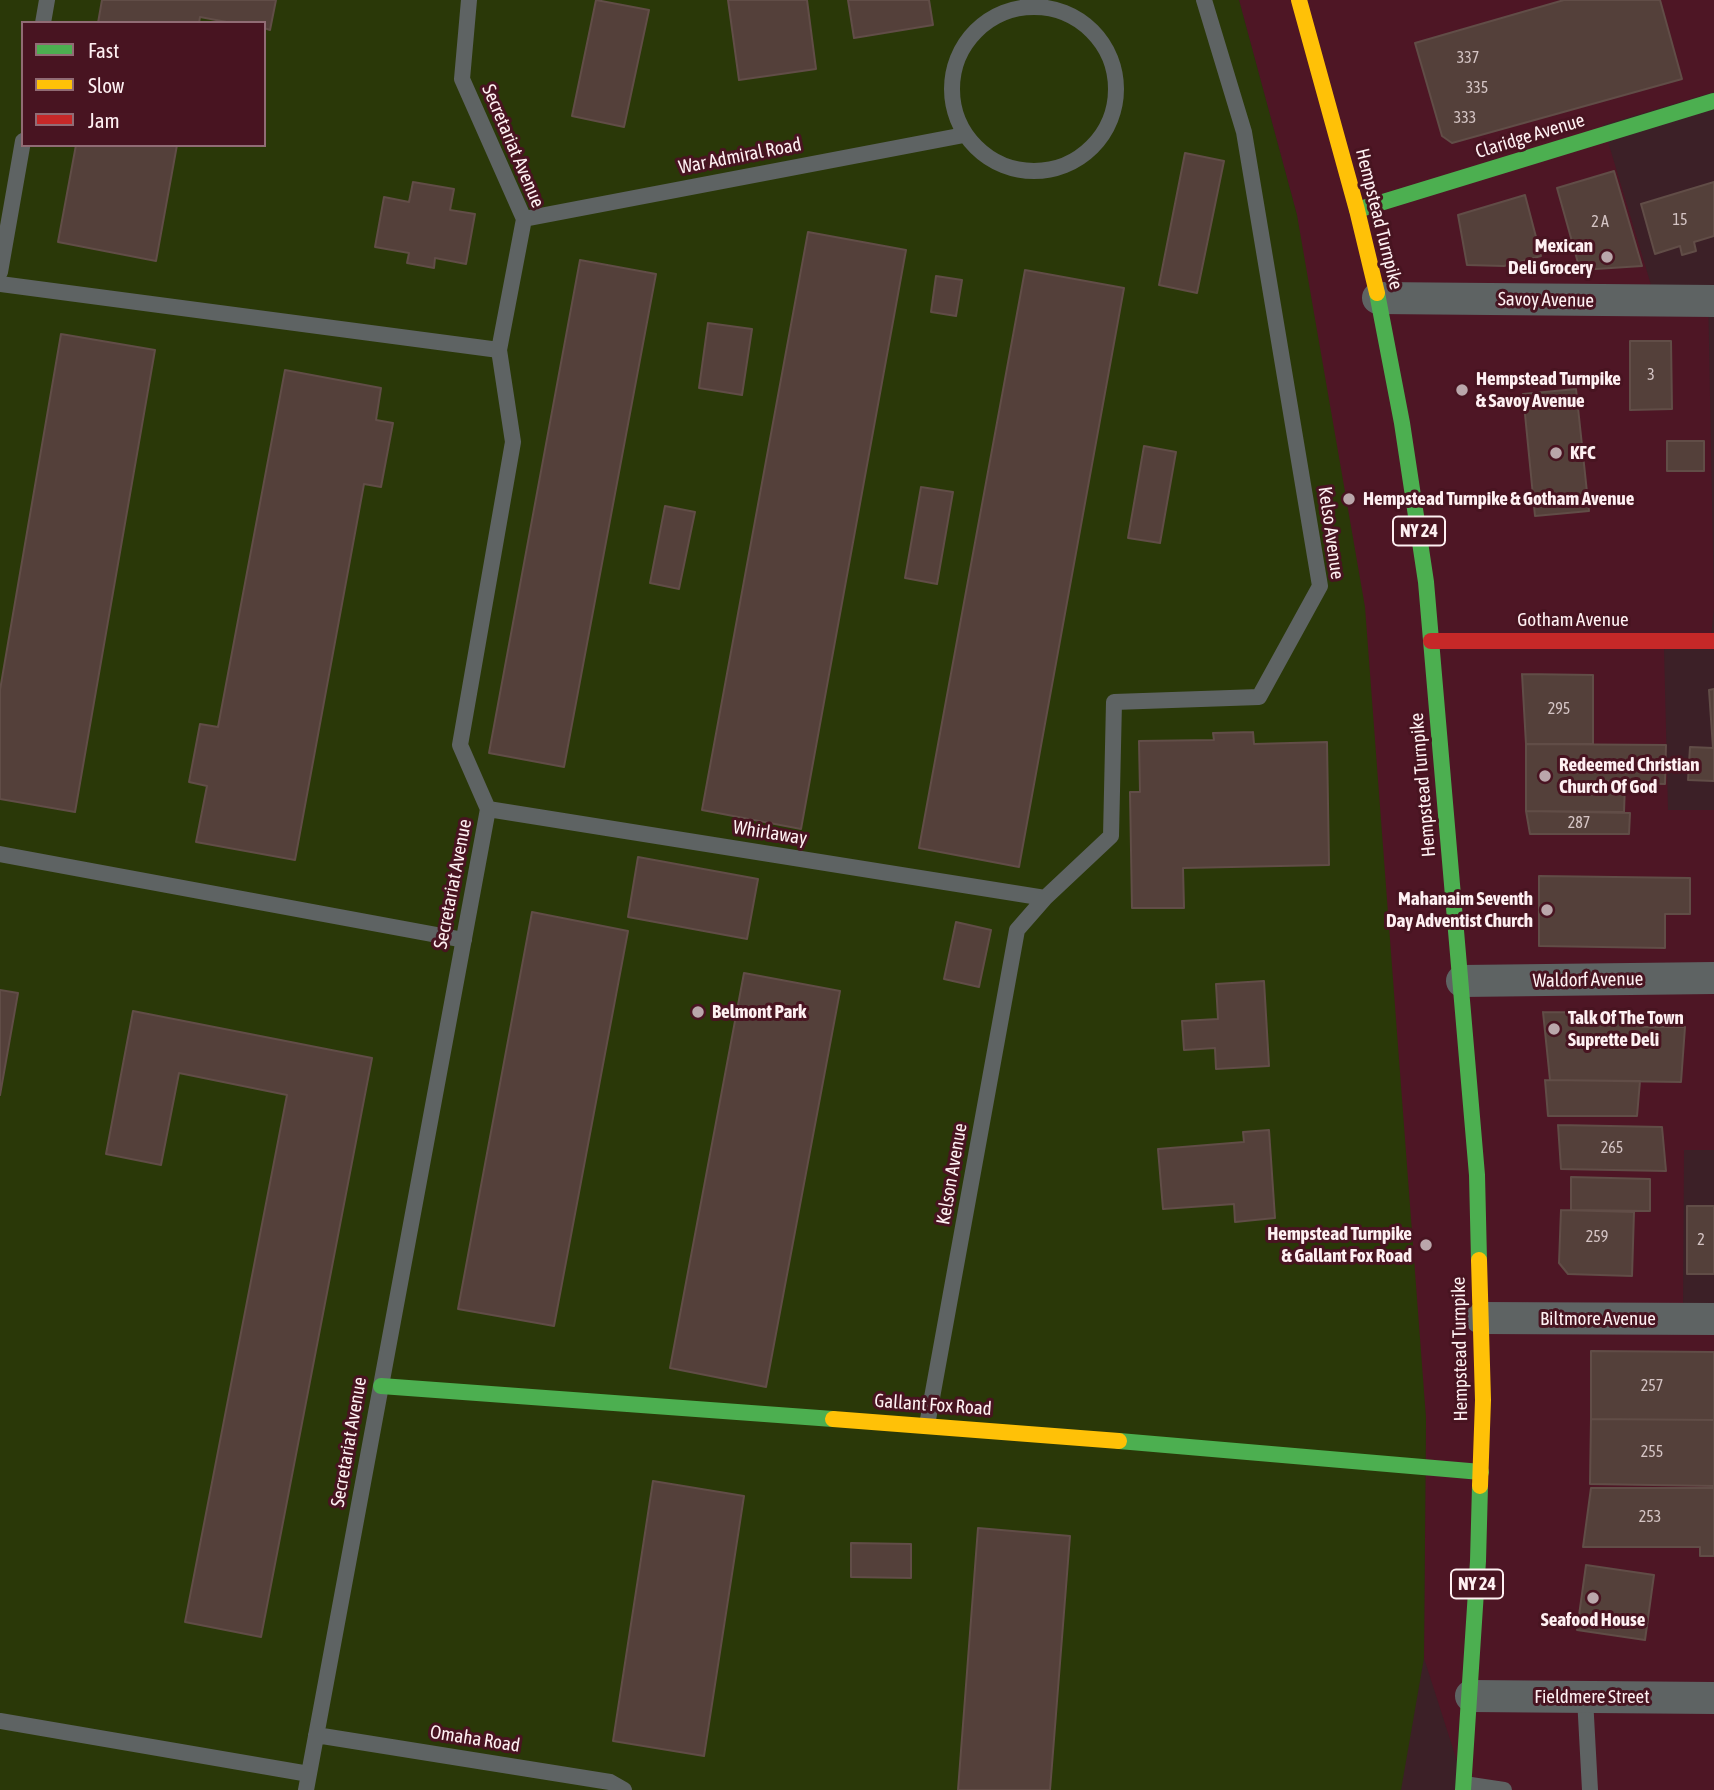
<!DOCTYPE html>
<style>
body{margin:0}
#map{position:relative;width:1714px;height:1790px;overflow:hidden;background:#3c2027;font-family:"Asap Condensed",sans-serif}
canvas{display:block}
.legend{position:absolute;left:21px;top:21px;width:245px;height:126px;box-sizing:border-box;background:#481421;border:2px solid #916c75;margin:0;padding:9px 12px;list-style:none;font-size:21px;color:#fef0f2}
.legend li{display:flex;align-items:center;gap:14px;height:35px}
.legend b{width:35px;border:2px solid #916c75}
</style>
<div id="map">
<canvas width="1714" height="1790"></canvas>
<ul class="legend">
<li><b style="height:9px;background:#4caf50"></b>Fast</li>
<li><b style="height:9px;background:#ffc107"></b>Slow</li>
<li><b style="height:9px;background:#c62828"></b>Jam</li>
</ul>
</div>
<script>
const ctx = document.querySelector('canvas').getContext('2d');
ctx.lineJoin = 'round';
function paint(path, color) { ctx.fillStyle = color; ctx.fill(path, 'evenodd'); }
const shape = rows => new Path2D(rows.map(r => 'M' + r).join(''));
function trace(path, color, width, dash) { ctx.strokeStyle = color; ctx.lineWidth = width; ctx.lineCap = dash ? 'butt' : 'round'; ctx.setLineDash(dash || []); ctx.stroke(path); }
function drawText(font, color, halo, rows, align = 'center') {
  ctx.font = font + ' "Asap Condensed",sans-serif'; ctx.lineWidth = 6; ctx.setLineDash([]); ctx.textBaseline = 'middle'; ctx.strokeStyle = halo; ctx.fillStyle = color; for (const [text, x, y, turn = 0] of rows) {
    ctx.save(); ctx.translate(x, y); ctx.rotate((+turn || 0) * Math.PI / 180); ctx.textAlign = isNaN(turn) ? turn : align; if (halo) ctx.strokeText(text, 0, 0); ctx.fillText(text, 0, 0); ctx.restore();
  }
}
paint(shape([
 [1239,0,1714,0,1714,92,1603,125,1651,285,1708,291,1714,607,1710,647,1664,649,1668,810,1714,810,1714,1150,1684,1150,1683,1309,1714,1310,1714,1790,1463,1790,1464,1783,1424,1658,1426,1418,1297,215]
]), '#4e1625');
paint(shape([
 [0,0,1239,0,1297,215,1365,607,1426,1418,1424,1658,1401,1790,0,1790],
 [23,23,264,23,264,145,23,145]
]), '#2a3808');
const building = shape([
 [102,0,276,0,270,30,264,28,264,23,232,23,200,17,199,23,98,23,102,0],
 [596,0,649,10,624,127,572,116,596,0],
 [728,0,807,0,816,69,739,80,728,0],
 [848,0,929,0,933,25,854,38,848,0],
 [1564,0,1660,0,1682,79,1452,143,1442,136,1415,43,1564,0],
 [76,145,177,145,156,261,58,242,76,145],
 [1185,153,1224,161,1197,293,1159,285,1185,153],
 [1614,171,1642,266,1580,270,1557,188,1614,171],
 [413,182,454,189,450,210,475,214,466,264,435,258,434,268,407,263,409,253,375,247,384,197,409,202,413,182],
 [1714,182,1714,236,1694,242,1696,251,1682,255,1680,246,1655,254,1641,204,1714,182],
 [1525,195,1541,256,1504,266,1467,265,1458,215,1525,195],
 [808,232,906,250,801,829,702,810,808,232],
 [580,260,656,274,564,767,489,753,580,260],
 [1025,270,1124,288,1019,867,919,848,1025,270],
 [936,276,962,280,956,316,931,312,936,276],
 [708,323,752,329,742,395,699,388,708,323],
 [61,334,155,350,75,812,0,799,0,690,61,334],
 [1630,341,1671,341,1672,409,1630,410,1630,341],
 [285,370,381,388,376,420,393,423,381,487,364,484,295,860,196,842,207,786,189,782,200,724,218,727,285,370],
 [1576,389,1589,511,1535,516,1523,394,1576,389],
 [1667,441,1704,441,1704,471,1667,471,1667,441],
 [1144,446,1176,452,1160,543,1128,538,1144,446],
 [921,487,953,492,937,584,905,578,921,487],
 [665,506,695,512,679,589,650,583,665,506],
 [1522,674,1593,675,1593,744,1526,744,1522,674],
 [1714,689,1714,781,1688,780,1690,747,1713,748,1709,690,1714,689],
 [1253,732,1254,744,1327,742,1329,865,1183,868,1184,908,1132,908,1130,792,1140,792,1139,741,1214,740,1213,733,1253,732],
 [1526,744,1666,745,1665,784,1625,783,1624,812,1526,811,1526,744],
 [1526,811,1630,813,1629,834,1530,834,1526,811],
 [638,857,758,879,747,939,628,917,638,857],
 [1539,876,1690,878,1690,914,1665,914,1665,948,1539,946,1539,876],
 [532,912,628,931,554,1326,458,1309,532,912],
 [956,922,991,930,979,987,944,979,956,922],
 [744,973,840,991,766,1387,670,1368,744,973],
 [1264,981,1269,1066,1216,1069,1215,1048,1184,1050,1182,1021,1218,1019,1216,984,1264,981],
 [0,990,18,993,0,1095,0,990],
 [133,1011,372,1058,261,1637,185,1622,287,1095,179,1073,161,1165,106,1154,133,1011],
 [1543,1012,1644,1013,1643,1027,1685,1027,1681,1082,1550,1080,1543,1012],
 [1545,1080,1640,1081,1637,1116,1548,1116,1545,1080],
 [1558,1125,1662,1127,1666,1171,1561,1169,1558,1125],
 [1269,1130,1275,1218,1235,1222,1234,1204,1163,1209,1158,1149,1244,1142,1243,1132,1269,1130],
 [1571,1177,1650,1179,1650,1211,1571,1210,1571,1177],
 [1687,1206,1714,1206,1714,1274,1687,1274,1687,1206],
 [1561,1210,1634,1212,1632,1276,1568,1274,1559,1263,1561,1210],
 [1591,1351,1714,1352,1714,1420,1591,1419,1591,1351],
 [1591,1419,1714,1420,1714,1486,1590,1484,1591,1419],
 [653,1481,744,1496,704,1756,613,1741,653,1481],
 [1591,1488,1714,1488,1714,1556,1700,1556,1700,1547,1583,1547,1591,1488],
 [978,1528,1070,1536,1050,1790,958,1790,978,1528],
 [851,1543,911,1544,911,1578,851,1577,851,1543],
 [1586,1565,1654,1575,1645,1640,1577,1630,1586,1565]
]);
paint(building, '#54403a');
trace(building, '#614d47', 2);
trace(shape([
 '952 89a82 82 0 1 1 164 0a82 82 0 1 1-164 0Z',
 [43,23,47,0],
 [524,219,964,135],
 [0,272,23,141],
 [0,284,499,350],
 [488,809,1045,898],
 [0,854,464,940],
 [927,1425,1017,930,1045,898,1111,836,1114,702,1259,697,1320,586,1244,132,1204,0],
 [1585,1698,1590,1790],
 [0,1721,309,1774],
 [316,1735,610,1782,624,1790],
 [1464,1784,1504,1790],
 [306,1790,488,809,460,745,513,442,499,350,524,219,462,79,469,0]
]), '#5e6363', 16);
trace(shape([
 [1378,298,1714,301],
 [1462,981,1714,978],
 [1481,1318,1714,1319],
 [1471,1696,1714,1698]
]), '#5e6363', 32);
trace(shape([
 [1357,210,1714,101],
 [1377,293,1402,423,1426,582,1477,1175,1479,1260],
 [381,1386,833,1419],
 [1119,1441,1481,1472],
 [1463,1790,1478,1561,1480,1486]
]), '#4caf50', 16);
trace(shape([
 [1299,0,1357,210,1377,293],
 [1479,1260,1483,1400,1480,1486],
 [833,1419,1119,1441]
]), '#ffc107', 16);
trace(shape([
 [1431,641,1714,641]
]), '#c62828', 16);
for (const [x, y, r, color] of [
 [1607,257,7,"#baa7ab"],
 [1462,390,7,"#baa7ab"],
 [1556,453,7,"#baa7ab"],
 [1349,499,7,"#baa7ab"],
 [1545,776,7,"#baa7ab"],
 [1547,910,7,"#baa7ab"],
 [698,1012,7,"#baa7ab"],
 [1554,1029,7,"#baa7ab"],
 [1426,1245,7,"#baa7ab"],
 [1593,1598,7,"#baa7ab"]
]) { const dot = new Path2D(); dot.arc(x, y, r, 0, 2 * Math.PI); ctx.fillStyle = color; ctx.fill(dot); trace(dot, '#481421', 2.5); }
drawText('16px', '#d4c4c4', null, [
 ["337",1468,58],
 ["335",1477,88],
 ["333",1465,118],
 ["15",1680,220],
 ["2 A",1600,222],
 ["3",1651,375],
 ["295",1559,709],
 ["287",1579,823],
 ["265",1612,1148],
 ["259",1597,1237],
 ["2",1701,1240],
 ["257",1652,1386],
 ["255",1652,1452],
 ["253",1650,1517]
]);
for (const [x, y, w] of [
 [1419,531,52],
 [1477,1584,52]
]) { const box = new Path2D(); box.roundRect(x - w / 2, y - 14.5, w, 29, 5); ctx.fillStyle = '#481421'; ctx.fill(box); trace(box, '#fef0f2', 2); }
drawText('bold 18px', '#fef0f2', null, [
 ["NY 24",1419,531],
 ["NY 24",1477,1584]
]);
drawText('19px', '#fef0f2', '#481421', [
 ["Claridge Avenue",1530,136,-17],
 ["Secretariat Avenue",513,146,67],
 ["War Admiral Road",740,156,-11],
 ["Hempstead Turnpike",1379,219,76],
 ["Savoy Avenue",1546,300,1],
 ["Kelso Avenue",1331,533,82],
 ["Gotham Avenue",1573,620],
 ["Hempstead Turnpike",1423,785,-95],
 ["Whirlaway",770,833,9],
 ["Secretariat Avenue",453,884,-79],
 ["Waldorf Avenue",1588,980,-1],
 ["Kelson Avenue",952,1174,-80],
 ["Biltmore Avenue",1598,1319],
 ["Hempstead Turnpike",1460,1349,-91],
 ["Gallant Fox Road",933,1405,4],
 ["Secretariat Avenue",349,1442,-80],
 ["Fieldmere Street",1592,1697],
 ["Omaha Road",475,1739,9]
]);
drawText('bold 19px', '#fef0f2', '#481421', [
 ["Mexican",1593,246,"right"],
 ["Deli Grocery",1593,268,"right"],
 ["Hempstead Turnpike",1476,379],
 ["& Savoy Avenue",1476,401],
 ["KFC",1570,453],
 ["Hempstead Turnpike & Gotham Avenue",1363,499],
 ["Redeemed Christian",1559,765],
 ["Church Of God",1559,787],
 ["Mahanaim Seventh",1533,899,"right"],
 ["Day Adventist Church",1533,921,"right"],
 ["Belmont Park",712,1012],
 ["Talk Of The Town",1568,1018],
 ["Suprette Deli",1568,1040],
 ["Hempstead Turnpike",1412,1234,"right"],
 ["& Gallant Fox Road",1412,1256,"right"],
 ["Seafood House",1593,1620,"center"]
], 'left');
</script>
